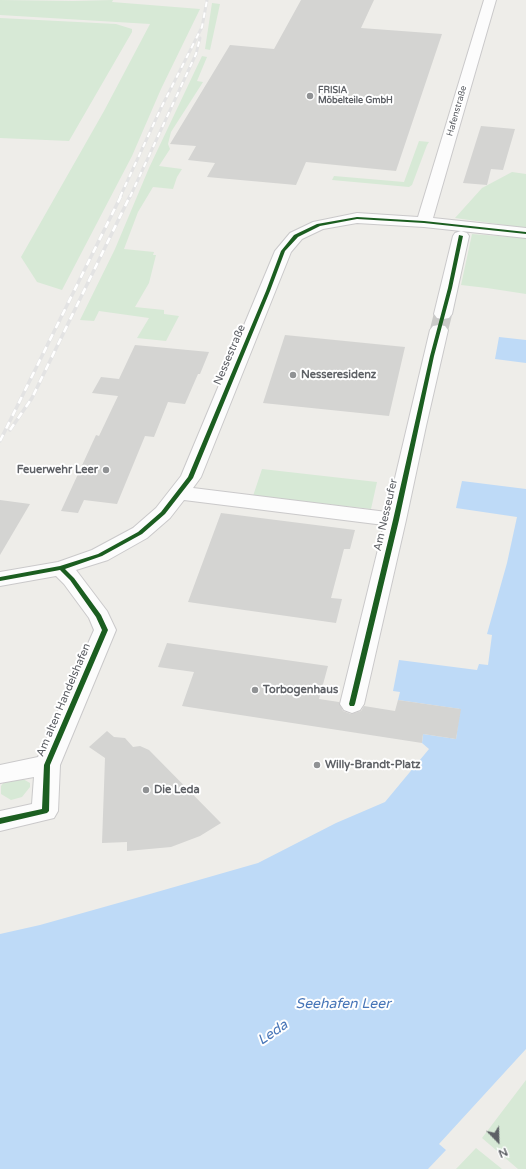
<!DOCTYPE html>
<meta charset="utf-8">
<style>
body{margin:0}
#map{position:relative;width:526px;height:1169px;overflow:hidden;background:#eeede9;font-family:"Varela Round",sans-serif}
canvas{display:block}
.north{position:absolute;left:478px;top:1121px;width:40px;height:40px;-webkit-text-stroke:3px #fff;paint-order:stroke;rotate:157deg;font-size:11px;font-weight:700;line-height:16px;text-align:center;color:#5e6166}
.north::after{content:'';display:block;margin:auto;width:14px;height:18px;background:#5e6166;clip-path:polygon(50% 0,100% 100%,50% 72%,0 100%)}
</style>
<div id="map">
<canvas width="526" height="1169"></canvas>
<div class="north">N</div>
</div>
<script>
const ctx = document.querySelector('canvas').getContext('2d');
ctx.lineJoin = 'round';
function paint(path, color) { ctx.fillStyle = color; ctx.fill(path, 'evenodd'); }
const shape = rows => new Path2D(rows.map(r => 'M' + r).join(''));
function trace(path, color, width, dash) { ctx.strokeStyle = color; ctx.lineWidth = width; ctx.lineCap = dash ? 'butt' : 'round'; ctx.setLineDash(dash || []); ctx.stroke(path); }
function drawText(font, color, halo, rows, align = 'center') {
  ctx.font = font + ' "Varela Round",sans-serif'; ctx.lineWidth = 4; ctx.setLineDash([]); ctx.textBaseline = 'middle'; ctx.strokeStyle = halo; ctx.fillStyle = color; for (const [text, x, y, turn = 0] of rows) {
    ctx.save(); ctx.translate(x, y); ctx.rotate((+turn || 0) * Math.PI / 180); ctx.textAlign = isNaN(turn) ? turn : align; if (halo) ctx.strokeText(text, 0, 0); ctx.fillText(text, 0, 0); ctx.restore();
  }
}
paint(shape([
 [0,0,73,1,113,0,112,2,200,9,161,89,132,156,62,290,37,282,21,257,104,111,150,24,0,15],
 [212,3,220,4,210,50,205,49],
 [0,18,116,24,132,29,132,32,69,141,0,138],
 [202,56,207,57,197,81,203,82,171,132,168,144,170,149,159,166,182,169,177,177,173,189,153,187,138,212,124,249,154,252,153,255,156,255,149,283,135,307,164,310,164,314,179,316,166,341,137,338,149,318,99,311,94,321,80,320,115,249,149,168],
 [419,141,429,142,427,145,412,185,409,187,332,180,334,176,404,182],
 [512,172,526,174,526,228,455,218,482,188],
 [472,234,526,238,526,294,487,288,461,285],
 [262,469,377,482,371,509,253,496],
 [23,779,30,783,30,787,22,797,11,800,1,794,1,786,4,782],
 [526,1080,526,1169,518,1169,482,1138],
 [476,1148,502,1169,456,1169]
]), '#d7e9d6');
paint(shape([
 [499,337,526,340,526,363,495,359],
 [462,481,526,489,526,1049,439,1144,446,1150,428,1169,0,1169,0,934,40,925,136,898,258,863,336,823,385,802,429,749,422,743,423,734,456,739,460,709,398,700,400,692,393,691,399,660,477,670,479,664,488,665,492,635,487,634,507,563,517,517,456,508]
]), '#bedaf7');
paint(shape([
 [301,0,374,0,361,28,442,34,396,171,306,162,296,185,207,177,215,163,188,160,196,146,170,144,230,45,274,49],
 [481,126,515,129,503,170,491,169,487,185,463,183],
 [285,335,405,347,389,416,263,403],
 [135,345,209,352,200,374,198,374,185,404,168,402,154,437,145,436,117,504,84,500,78,513,61,511,96,435,99,436,118,396,92,393,101,377,119,379],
 [0,500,30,504,0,555],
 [221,513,355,530,350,549,344,549,331,598,342,599,336,623,188,602],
 [167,643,328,666,319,699,339,702,343,711,351,714,361,711,364,706,395,711,398,700,461,709,456,739,423,734,422,743,182,706,194,672,158,667],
 [107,731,114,737,125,738,133,747,140,746,149,750,221,823,200,836,171,847,127,851,127,842,102,843,105,758,89,747]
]), '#d4d4d2');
trace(shape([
 [439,330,443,314]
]), '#cacac8', 18, [18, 8]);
const minor = shape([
 [484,0,496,0,433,218,526,228,526,238,424,227,357,223,323,229,302,239,291,252,201,477,193,488,387,512,430,330,433,326,439,325,445,326,448,330,426,426,406,520,364,704,360,710,352,713,344,710,340,704,384,525,184,500,170,518,147,538,108,560,76,570,107,611,116,630,60,765,58,811,54,818,0,831,0,811,32,804,34,777,0,783,0,765,38,757,94,630,89,618,64,584,56,576,0,586,0,572,58,562,92,550,133,528,156,508,181,476,275,251,290,233,313,222,357,213,418,217,484,0],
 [461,231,467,233,469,236,452,314,449,318,443,319,437,318,434,314,453,236,455,233,461,231]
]);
trace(minor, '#cac9ca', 2);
paint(minor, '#fcfcfc');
const railFar1 = shape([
 [120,197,161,108,202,27,207,0],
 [130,197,196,54,200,38]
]);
const rail = shape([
 [10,430,32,398,130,196],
 [0,441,121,196]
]);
trace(railFar1, '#e3e3e3', 3);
trace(rail, '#e3e3e3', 3.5);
trace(railFar1, '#fff', 2, [5.5]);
trace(rail, '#fff', 2.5, [7]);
paint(shape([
 [357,217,424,221,526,232,526,234,424,223,357,219,320,226,298,237,285,251,270,291,193,478,165,514,142,534,102,556,65,569,74,578,101,615,108,630,50,765,49,811,47,813,0,824,0,818,42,809,44,765,102,630,96,617,70,580,60,570,0,581,0,577,60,566,98,554,138,532,161,512,188,477,266,291,281,251,294,235,317,224,357,217],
 [459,235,463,236,452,288,434,356,399,520,355,704,354,706,350,706,349,704,393,520,430,356,448,288,459,235]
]), '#1b5e20');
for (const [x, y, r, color] of [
 [310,96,4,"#909294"],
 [293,375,4,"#909294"],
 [106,470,4,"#909294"],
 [255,690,4,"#909294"],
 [317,765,4,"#909294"],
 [146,790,4,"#909294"]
]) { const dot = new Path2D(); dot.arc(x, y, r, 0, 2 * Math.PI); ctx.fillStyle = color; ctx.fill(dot); trace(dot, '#fff', 1.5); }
drawText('bold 9px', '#5e6166', '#fff', [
 ["FRISIA",318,91],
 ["Möbelteile GmbH",318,101]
], 'left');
drawText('9px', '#5e6166', '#fff', [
 ["Hafenstraße",457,111,-74]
]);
drawText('11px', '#5e6166', '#fff', [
 ["Nessestraße",230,355,-67],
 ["Am Nesseufer",386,515,-77],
 ["Am alten Handelshafen",64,700,-67]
]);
drawText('bold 11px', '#5e6166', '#fff', [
 ["Nesseresidenz",301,375],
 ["Feuerwehr Leer",98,470,"right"],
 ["Torbogenhaus",263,690],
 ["Willy-Brandt-Platz",325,765],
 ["Die Leda",154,790]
], 'left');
drawText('italic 14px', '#4876b8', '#fff', [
 ["Seehafen Leer",343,1004],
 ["Leda",273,1033,-34]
]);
</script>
